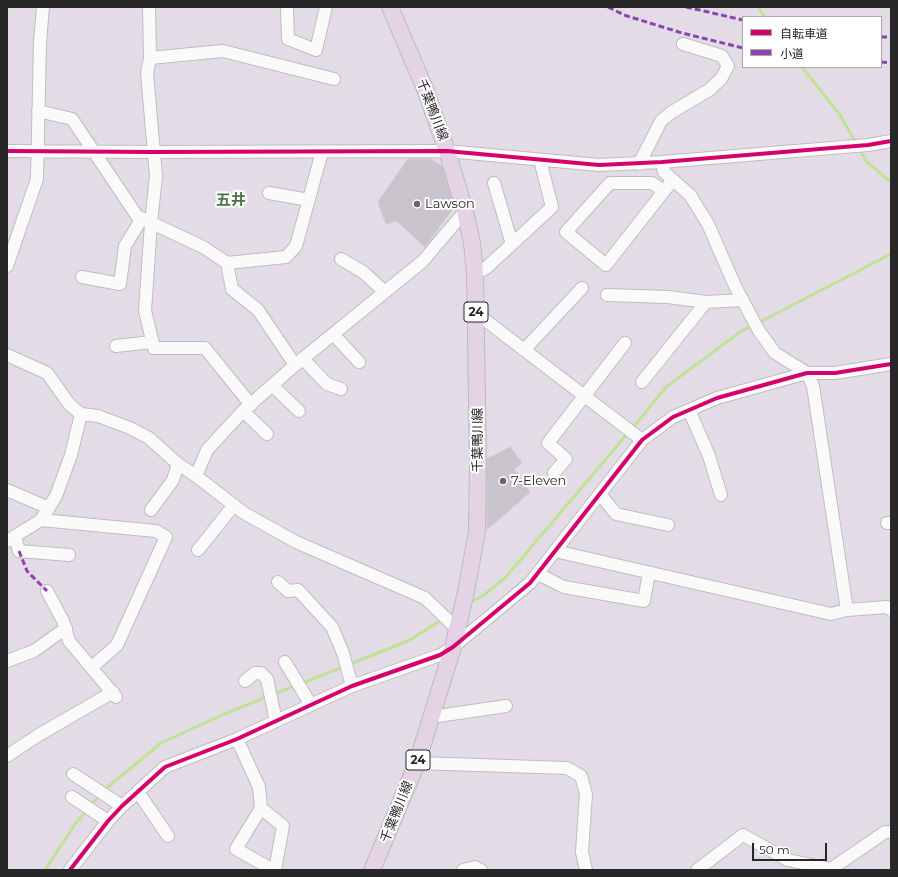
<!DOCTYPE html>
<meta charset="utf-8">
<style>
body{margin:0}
#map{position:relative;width:898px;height:877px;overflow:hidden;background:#e3dce6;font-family:Montserrat,"Noto Sans JP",sans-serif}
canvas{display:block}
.frame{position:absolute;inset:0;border:8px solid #272727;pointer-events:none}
.legend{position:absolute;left:742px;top:16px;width:140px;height:52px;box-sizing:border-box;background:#fff;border:1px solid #a9a9a9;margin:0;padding:5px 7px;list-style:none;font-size:12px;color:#272727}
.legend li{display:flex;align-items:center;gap:8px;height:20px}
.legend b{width:20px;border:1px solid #a9a9a9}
.scale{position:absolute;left:752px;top:843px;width:75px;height:18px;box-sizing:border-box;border:2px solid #272727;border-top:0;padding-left:5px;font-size:12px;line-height:14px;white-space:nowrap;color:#272727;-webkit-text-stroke:3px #fff;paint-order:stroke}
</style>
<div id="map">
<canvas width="898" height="877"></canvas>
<div class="frame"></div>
<ul class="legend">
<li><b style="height:5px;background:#d6006c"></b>自転車道</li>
<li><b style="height:5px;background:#8e44ad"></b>小道</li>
</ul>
<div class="scale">50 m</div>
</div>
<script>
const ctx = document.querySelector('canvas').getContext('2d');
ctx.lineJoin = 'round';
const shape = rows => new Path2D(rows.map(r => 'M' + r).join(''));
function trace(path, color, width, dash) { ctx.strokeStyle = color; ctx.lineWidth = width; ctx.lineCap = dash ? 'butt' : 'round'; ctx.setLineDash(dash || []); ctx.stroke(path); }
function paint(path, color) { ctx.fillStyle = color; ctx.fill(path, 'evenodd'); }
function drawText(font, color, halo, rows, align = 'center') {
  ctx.font = font + ' Montserrat,"Noto Sans JP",sans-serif'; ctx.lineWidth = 4; ctx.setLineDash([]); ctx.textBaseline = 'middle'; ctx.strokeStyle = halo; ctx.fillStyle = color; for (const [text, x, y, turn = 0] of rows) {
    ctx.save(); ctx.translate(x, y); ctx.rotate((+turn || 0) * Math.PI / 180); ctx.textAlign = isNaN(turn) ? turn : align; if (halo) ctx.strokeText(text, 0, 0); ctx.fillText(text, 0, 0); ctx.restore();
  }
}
trace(shape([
 [758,7,765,17],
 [802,67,840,115,856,143],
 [859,149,867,162,891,182],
 [758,323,891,254],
 [632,429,666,387,740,332,753,325],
 [469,603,484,595,505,578,628,433],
 [348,665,408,641,442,620],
 [302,683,343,667],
 [274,694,297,685],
 [103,791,161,743,229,712,269,696],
 [90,806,100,795],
 [45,870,75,824,87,810]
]), '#c1e295', 3);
const building = shape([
 [408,159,430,159,442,166,454,207,425,247,397,221,386,224,378,202,408,159],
 [510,447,522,463,514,469,530,492,487,530,487,459,510,447]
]);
paint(building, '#c9c4cb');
trace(building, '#cec9d0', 1);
const minor = shape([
 [149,7,150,58,147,73,156,176,151,223,145,311,154,348,205,348,251,405],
 [287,7,288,39,316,50,326,7],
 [150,58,223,51,334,79],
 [38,111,72,119,137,216,203,247,227,263,232,289,258,310,295,365],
 [7,151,153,152,447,151,599,165,662,162,868,145,891,141],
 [662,162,664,172,690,195,708,224,735,286,759,331,775,353,807,373,813,386,847,610],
 [639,164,661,121,672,112,709,90,721,79,728,66,722,56,683,44],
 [494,183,512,244],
 [664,191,652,183,610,183,566,232,606,265,664,191,673,180],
 [269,193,309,200],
 [341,259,363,272,385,292],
 [227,263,286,257,296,246,322,152],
 [7,266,37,179,40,42,43,7],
 [475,274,486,268,552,207,540,160],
 [82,277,120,284,125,246,142,218],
 [607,295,668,297,706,302,743,300],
 [476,313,642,440],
 [333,334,359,362],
 [116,346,152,342],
 [524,350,582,288],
 [7,355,47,373,70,405,81,414,98,416,130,428,149,438,178,464,196,476,244,513,296,542,425,598,457,629],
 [303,359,327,384,341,389],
 [642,382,706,302],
 [272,385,299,411],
 [689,410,709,456,721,495],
 [243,411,267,434],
 [554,473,566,459,548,443,625,343],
 [196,476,207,450,243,411,295,365,423,261,465,211],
 [7,490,49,508],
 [600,494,616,514,668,525],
 [151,510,173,480,178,464],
 [41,520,156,531,166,537,117,645,92,667],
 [887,523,891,523],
 [15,537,19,551,69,555],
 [7,541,41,520,56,496,71,455,81,414],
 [198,550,234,505],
 [555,551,831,614,847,610,887,607,891,610],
 [538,574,564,587,644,601,649,573],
 [278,582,288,591,298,590,332,627,343,653,352,686],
 [47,591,63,621,69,641,116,697],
 [7,661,34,651,66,628],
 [285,662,311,705],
 [245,681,255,673,261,673,267,679,276,721],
 [431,717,506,706],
 [237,739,259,787,261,808,283,826,275,870],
 [7,756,37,736,113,692],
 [417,763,567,768,581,776,586,794,582,852,586,870],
 [73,774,122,806],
 [138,792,168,836],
 [72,797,108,821],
 [261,808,236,849,273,870],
 [70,870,108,821,122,806,165,767,237,739,352,686,440,655,453,647,530,583,642,440,673,417,717,398,807,373,835,373,891,364],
 [463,870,475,867,481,870],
 [697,870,743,835,788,860,831,869,885,832,891,832]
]);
const major = shape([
 [372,870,417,763,453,647,466,592,477,531,478,463,475,274,472,243,465,211,447,151,425,89,390,7]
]);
trace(minor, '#bebdbf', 14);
trace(major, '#bdbbbf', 18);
trace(minor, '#fbfafb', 12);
trace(major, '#e3d3e4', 16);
trace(shape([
 [608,7,624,15,682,33,743,48],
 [686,7,743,20],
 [881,37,891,37],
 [881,62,891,63],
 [19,551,27,571,47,591]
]), '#8e44ad', 3, [6, 3]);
trace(shape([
 [7,151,153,152,447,151,599,165,662,162,868,145,891,141],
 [70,870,108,821,122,806,165,767,237,739,352,686,440,655,453,647,530,583,642,440,673,417,717,398,807,373,835,373,891,364]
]), '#d6006c', 4);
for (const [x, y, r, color] of [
 [417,204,4,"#69666a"],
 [503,481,4,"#69666a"]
]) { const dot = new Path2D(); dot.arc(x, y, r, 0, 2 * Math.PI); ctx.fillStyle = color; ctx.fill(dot); trace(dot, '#fff', 1.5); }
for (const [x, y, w] of [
 [476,312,24],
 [418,760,24]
]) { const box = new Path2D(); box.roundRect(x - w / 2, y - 10, w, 20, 3); ctx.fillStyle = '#fff'; ctx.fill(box); trace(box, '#272727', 1); }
drawText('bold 12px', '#272727', null, [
 ["24",476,312],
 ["24",418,760]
]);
drawText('13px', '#272727', '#fff', [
 ["千葉鴨川線",432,110,69],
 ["千葉鴨川線",478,440,-90],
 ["千葉鴨川線",397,812,-68]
]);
drawText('13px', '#272727', '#fff', [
 ["Lawson",425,204],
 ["7-Eleven",511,481]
], 'left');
drawText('bold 15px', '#4b744b', '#fff', [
 ["五井",231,201]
]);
</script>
